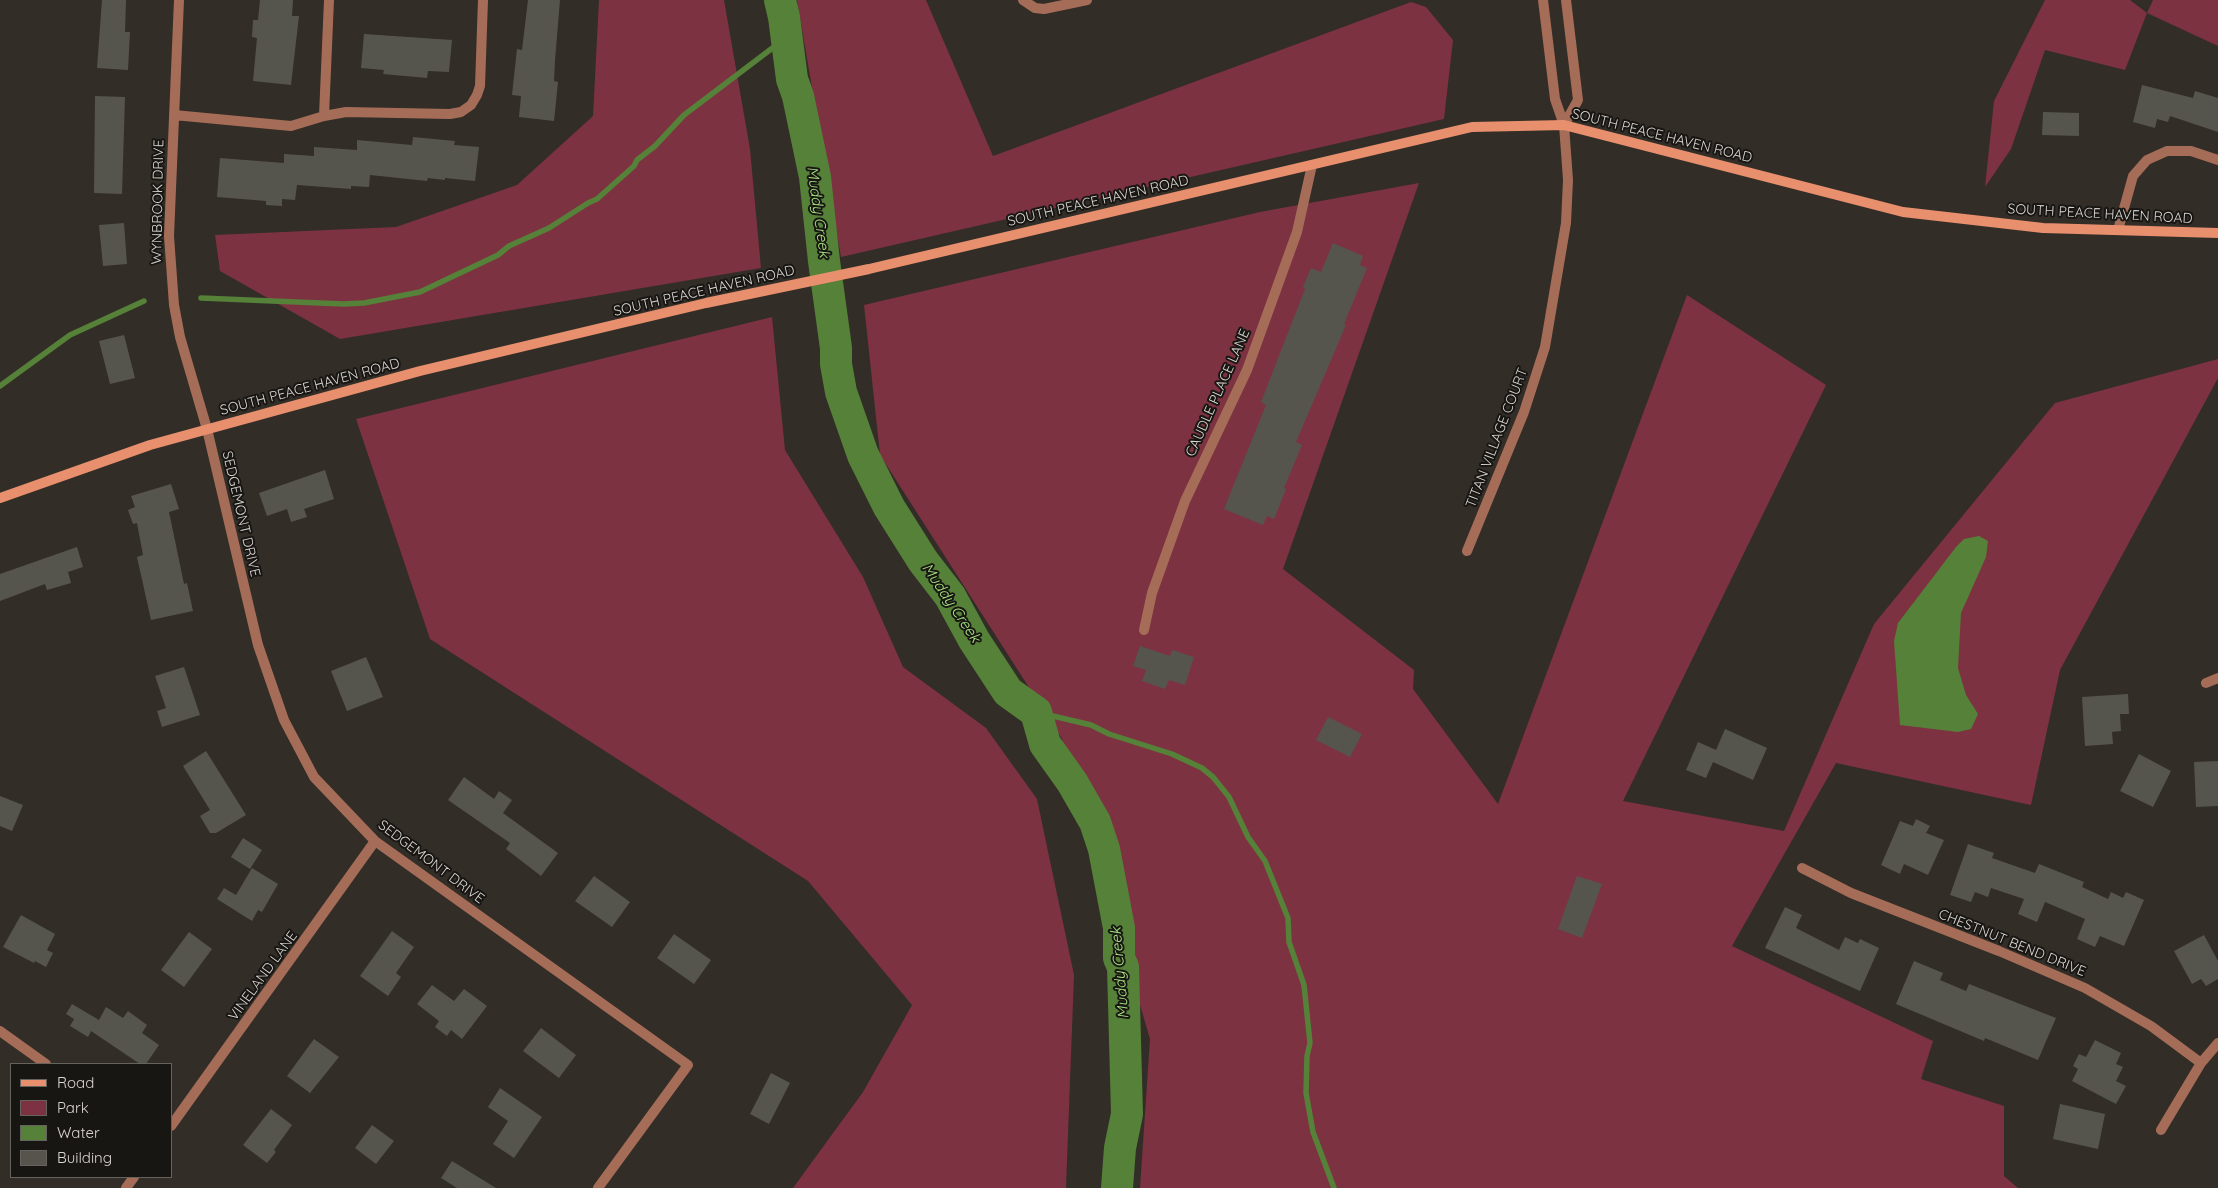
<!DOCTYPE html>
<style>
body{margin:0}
#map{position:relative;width:2218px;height:1188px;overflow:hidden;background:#322d27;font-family:Quicksand,sans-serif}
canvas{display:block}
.legend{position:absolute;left:10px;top:1063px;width:162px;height:115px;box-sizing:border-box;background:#181613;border:1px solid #66635f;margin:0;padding:6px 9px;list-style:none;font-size:15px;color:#dad6d2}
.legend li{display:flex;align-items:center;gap:10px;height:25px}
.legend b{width:25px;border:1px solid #66635f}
</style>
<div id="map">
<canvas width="2218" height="1188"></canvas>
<ul class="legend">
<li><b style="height:6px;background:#e88f6e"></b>Road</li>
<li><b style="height:14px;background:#7c3241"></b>Park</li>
<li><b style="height:14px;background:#568138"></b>Water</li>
<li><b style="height:14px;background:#56554d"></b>Building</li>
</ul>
</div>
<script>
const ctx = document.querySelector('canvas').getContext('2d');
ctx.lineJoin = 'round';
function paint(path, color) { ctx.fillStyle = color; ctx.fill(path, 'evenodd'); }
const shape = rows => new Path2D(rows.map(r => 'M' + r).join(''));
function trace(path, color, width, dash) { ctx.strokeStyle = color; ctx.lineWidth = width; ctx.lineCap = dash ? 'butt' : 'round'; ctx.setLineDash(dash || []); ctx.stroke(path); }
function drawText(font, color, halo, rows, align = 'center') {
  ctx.font = font + ' Quicksand,sans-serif'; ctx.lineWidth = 4; ctx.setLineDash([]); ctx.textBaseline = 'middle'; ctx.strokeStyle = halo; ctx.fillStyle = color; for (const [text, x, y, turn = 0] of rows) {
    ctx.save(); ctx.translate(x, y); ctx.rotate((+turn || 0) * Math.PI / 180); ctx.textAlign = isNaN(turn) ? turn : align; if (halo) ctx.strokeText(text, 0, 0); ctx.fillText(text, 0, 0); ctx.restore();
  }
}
paint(shape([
 [599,0,724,0,750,149,761,268,340,339,220,271,215,235,396,227,517,185,593,116],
 [797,0,926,0,993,156,1411,2,1426,7,1453,40,1444,119,841,257],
 [2045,0,2130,0,2147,13,2153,0,2218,0,2218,46,2147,13,2125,70,2045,50,2011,149,1985,187,1994,101],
 [1419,183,1283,569,1414,670,1413,689,1498,804,1687,295,1826,385,1623,801,1784,831,1874,624,2055,403,2218,359,2218,378,2060,670,2031,805,1836,763,1732,946,1933,1041,1921,1079,2004,1106,2004,1176,2018,1188,1140,1188,1150,1039,1062,739,880,455,864,305,1260,212],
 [772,317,785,450,863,577,903,667,986,728,1037,799,1074,975,1066,1188,793,1188,863,1092,912,1005,808,881,430,639,356,419]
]), '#7c3241');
paint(shape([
 [1979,536,1988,541,1986,557,1961,613,1958,668,1966,695,1978,714,1971,729,1958,732,1900,725,1894,641,1898,623,1956,547,1964,539]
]), '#568138');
trace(shape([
 [201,298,344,304,364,303,420,292,498,255,509,246,549,228,588,203,597,199,634,166,637,160,655,146,684,115,787,37],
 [0,386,70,335,144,301],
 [1036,712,1091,725,1109,734,1172,754,1202,768,1213,777,1229,797,1248,837,1265,861,1288,918,1289,942,1304,985,1310,1043,1307,1056,1306,1093,1313,1132,1334,1188]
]), '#568138', 5.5);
trace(shape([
 [780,0,784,17,792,79,798,96,815,177,824,261,836,348,836,364,841,392,863,455,889,507,923,561,950,596,974,640,1008,692,1036,712,1045,744,1072,782,1095,822,1104,849,1119,928,1119,958,1123,967,1127,1114,1120,1148,1117,1188]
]), '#568138', 32);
paint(shape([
 [102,0,126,0,125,32,130,32,128,70,97,68],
 [260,0,293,0,292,16,299,16,291,85,253,81,257,38,252,37,253,20,258,20],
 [528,0,560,0,555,60,554,81,558,82,554,121,519,117,521,96,512,95,517,49,522,50],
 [364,34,452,40,449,72,428,71,427,78,383,74,384,70,361,68],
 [2142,85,2193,98,2195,91,2218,98,2218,132,2170,116,2168,122,2157,119,2155,128,2133,122],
 [95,96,125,97,122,194,94,193],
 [2043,112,2079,113,2079,136,2042,135],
 [413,137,455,141,454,145,479,147,475,181,445,178,445,180,428,178,427,181,370,175,369,187,351,186,351,189,297,185,295,200,282,199,282,206,266,205,266,201,217,197,220,158,284,163,284,154,314,156,314,147,357,150,357,140,412,145],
 [124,223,127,264,103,266,99,225],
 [1333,243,1363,256,1360,265,1367,268,1344,324,1346,325,1296,442,1302,445,1284,488,1286,489,1274,519,1267,516,1263,525,1224,509,1266,405,1261,402,1305,289,1303,287,1311,268,1321,272],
 [124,335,135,378,110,384,99,341],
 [325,470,334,499,304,509,307,517,291,522,287,509,267,516,259,493],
 [171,484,179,509,169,512,184,584,187,583,193,611,151,620,137,557,143,555,137,523,133,524,128,510,135,507,131,496],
 [77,547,83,567,68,572,71,583,47,590,45,584,0,601,0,574],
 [1140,646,1170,656,1172,650,1194,657,1185,685,1169,680,1165,689,1142,681,1146,670,1133,666],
 [366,657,383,697,347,711,331,671],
 [184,667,200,715,162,727,157,711,166,708,155,676],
 [2128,694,2129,714,2120,714,2121,731,2112,732,2113,744,2085,746,2082,697],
 [1328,717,1362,734,1350,757,1316,740],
 [1725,729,1767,748,1753,780,1713,762,1706,778,1686,770,1698,742,1716,750],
 [206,751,246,815,216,833,210,833,200,816,210,810,183,766],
 [2139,754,2171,771,2153,807,2120,791],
 [2218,761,2218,806,2196,807,2194,762],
 [464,777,494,799,499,791,512,800,503,813,558,853,541,876,506,849,510,843,448,800],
 [0,796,23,805,12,831,0,826],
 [1916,819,1930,826,1926,833,1944,840,1928,875,1904,864,1900,874,1881,865,1900,821,1913,826],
 [243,838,262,850,250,869,231,857],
 [1968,844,1994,853,1992,858,2035,873,2039,864,2084,882,2082,887,2108,899,2111,892,2123,898,2126,892,2144,900,2124,946,2100,936,2095,947,2077,939,2085,919,2045,902,2037,922,2018,914,2024,899,1991,888,1988,897,1975,892,1971,902,1950,895],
 [252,868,278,884,262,912,258,910,252,921,217,899,224,888,236,895],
 [594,876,630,902,612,927,575,901],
 [1577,876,1602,884,1582,938,1558,929],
 [1785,907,1802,915,1796,928,1839,950,1845,937,1858,943,1860,939,1879,948,1860,991,1765,948],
 [21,915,55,934,47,950,53,953,46,967,35,961,34,963,3,947],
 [392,931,414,947,396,973,401,977,388,996,360,976],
 [189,932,212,949,184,987,161,970],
 [674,934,711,960,694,984,657,958],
 [2204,935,2218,961,2218,979,2206,986,2201,979,2192,984,2174,951],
 [1914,961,1943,973,1940,980,1966,991,1969,984,2056,1018,2038,1060,1985,1038,1984,1041,1896,1004],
 [432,985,454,1001,464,989,487,1006,462,1039,451,1030,447,1036,435,1027,439,1021,417,1004],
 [72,1004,99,1020,106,1007,123,1018,128,1011,147,1025,142,1033,159,1045,146,1064,140,1064,91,1031,88,1037,70,1026,74,1019,66,1014],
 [541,1028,576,1055,559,1078,523,1051],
 [314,1039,339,1057,310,1093,287,1076],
 [2095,1040,2121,1053,2116,1064,2123,1067,2116,1081,2126,1086,2116,1104,2072,1081,2078,1069,2073,1066,2079,1054,2086,1057],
 [771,1073,790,1083,769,1124,750,1114],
 [500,1088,542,1117,514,1158,493,1144,508,1121,488,1107],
 [2060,1104,2105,1114,2098,1149,2053,1139],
 [271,1109,292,1125,274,1150,276,1152,267,1163,243,1145],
 [372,1125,394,1141,376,1164,355,1148],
 [452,1161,496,1188,457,1188,441,1178]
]), '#56554d');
trace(shape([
 [179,0,169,236,174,305,180,337,207,429,258,645,284,720,314,777,375,841,688,1065,598,1188],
 [1023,0,1035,8,1044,9,1087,0],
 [174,115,291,126,324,116,346,112,450,114,461,112,471,105,477,95,480,86,483,0],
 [324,116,329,0],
 [1564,125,1578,100,1566,0],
 [2118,230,2133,176,2147,160,2167,151,2191,151,2218,160],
 [1467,551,1524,412,1545,347,1566,223,1568,180,1564,125,1555,99,1543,0],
 [1144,630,1152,593,1185,501,1247,370,1297,232,1312,165],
 [2206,683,2218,678],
 [1802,868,1851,893,1999,951,2085,988,2151,1026,2201,1063],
 [0,1031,46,1064],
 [171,1126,375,841],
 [2161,1130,2201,1063,2218,1043],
 [126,1188,134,1177]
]), '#a56d58', 10);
trace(shape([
 [0,498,150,445,420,371,706,303,869,269,1472,127,1564,125,1903,212,2043,228,2218,233]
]), '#e88f6e', 10);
drawText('14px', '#dad6d2', '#181613', [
 ["SOUTH PEACE HAVEN ROAD",1662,136,14],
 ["SOUTH PEACE HAVEN ROAD",1098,201,-13],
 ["WYNBROOK DRIVE",158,202,-89],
 ["SOUTH PEACE HAVEN ROAD",2100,214,3],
 ["SOUTH PEACE HAVEN ROAD",704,291,-13],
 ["SOUTH PEACE HAVEN ROAD",310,387,-15],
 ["CAUDLE PLACE LANE",1218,393,-66],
 ["TITAN VILLAGE COURT",1497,438,-69],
 ["SEDGEMONT DRIVE",241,514,77],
 ["SEDGEMONT DRIVE",431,862,37],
 ["CHESTNUT BEND DRIVE",2012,943,22],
 ["VINELAND LANE",263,976,-54]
]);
drawText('italic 15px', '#a8e581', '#181613', [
 ["Muddy Creek",818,212,82],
 ["Muddy Creek",951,603,56],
 ["Muddy Creek",1120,973,-95]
]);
</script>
